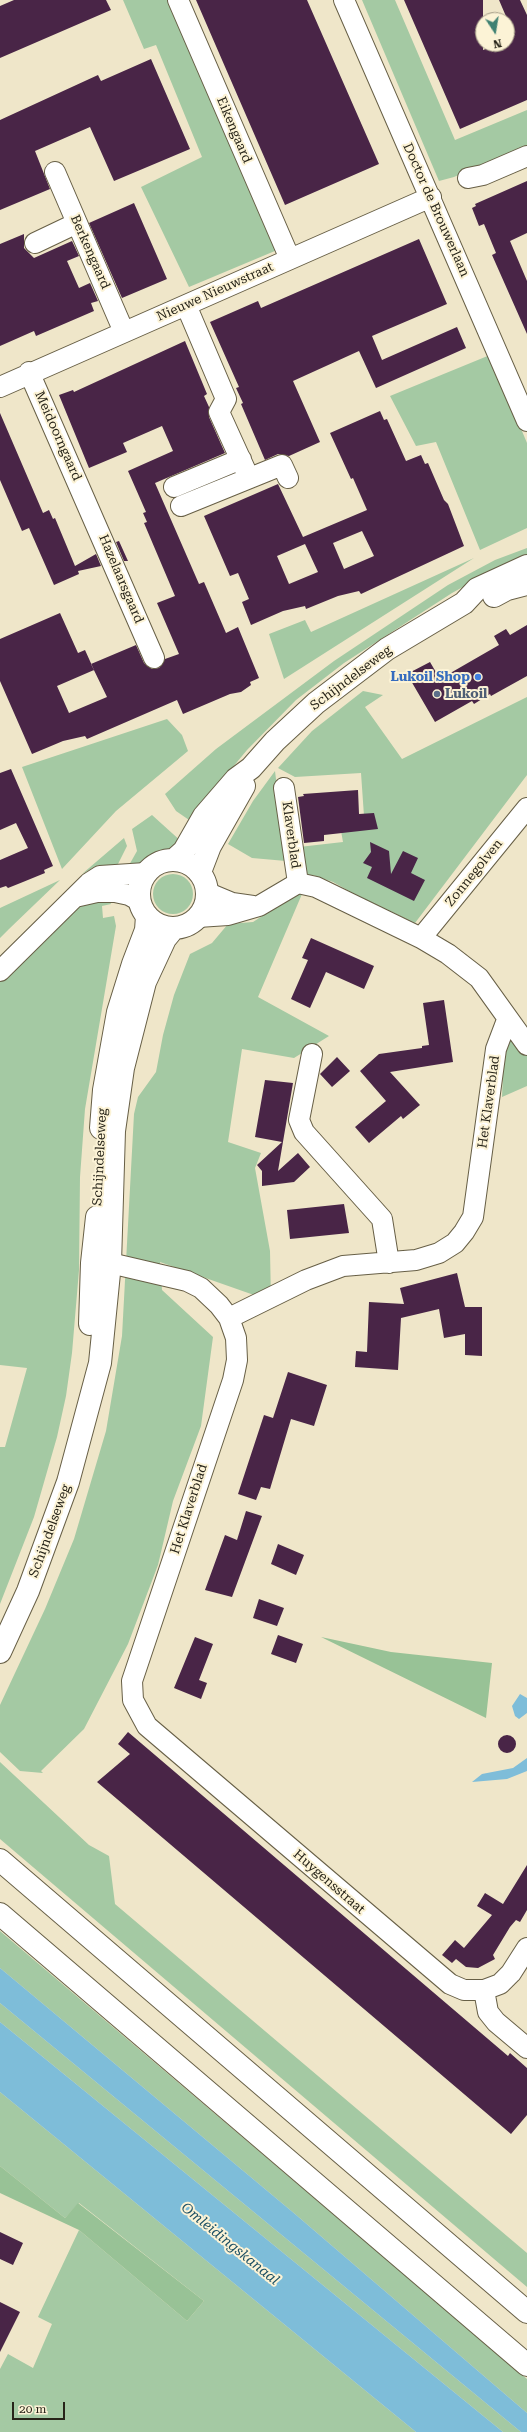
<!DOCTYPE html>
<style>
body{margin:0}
#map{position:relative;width:527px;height:2432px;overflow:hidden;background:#efe6c9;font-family:"Roboto Serif",serif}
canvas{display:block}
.north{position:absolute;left:475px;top:12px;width:40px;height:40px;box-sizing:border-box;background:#fcf3d6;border:1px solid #a7a08a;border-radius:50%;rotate:168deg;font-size:11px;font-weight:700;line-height:16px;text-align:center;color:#272419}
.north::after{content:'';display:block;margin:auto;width:14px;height:18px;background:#3f8172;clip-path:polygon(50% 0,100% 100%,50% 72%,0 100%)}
.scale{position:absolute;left:12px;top:2402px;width:53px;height:18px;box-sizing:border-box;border:2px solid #272419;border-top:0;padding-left:5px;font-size:12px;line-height:14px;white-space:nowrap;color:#272419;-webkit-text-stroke:3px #fcf3d6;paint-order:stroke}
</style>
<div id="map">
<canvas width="527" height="2432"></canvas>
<div class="north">N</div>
<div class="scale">20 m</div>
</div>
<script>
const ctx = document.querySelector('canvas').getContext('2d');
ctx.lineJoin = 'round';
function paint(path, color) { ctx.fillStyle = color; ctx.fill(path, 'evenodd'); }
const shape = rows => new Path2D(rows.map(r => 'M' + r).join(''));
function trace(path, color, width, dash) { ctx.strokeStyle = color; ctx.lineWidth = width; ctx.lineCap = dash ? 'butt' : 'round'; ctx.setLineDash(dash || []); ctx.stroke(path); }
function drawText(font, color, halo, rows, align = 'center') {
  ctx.font = font + ' "Roboto Serif",serif'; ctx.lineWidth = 4; ctx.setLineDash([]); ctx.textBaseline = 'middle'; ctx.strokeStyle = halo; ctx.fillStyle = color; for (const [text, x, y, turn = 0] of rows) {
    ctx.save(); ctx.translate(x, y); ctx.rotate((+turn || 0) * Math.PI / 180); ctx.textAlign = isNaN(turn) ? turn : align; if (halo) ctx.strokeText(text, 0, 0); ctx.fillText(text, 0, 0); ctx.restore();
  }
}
paint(shape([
 [123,0,172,0,282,248,189,287,141,187,202,157,156,45,144,49],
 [362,0,395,0,455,140,527,110,527,145,454,177,439,181],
 [490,355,527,443,527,528,480,550,436,442,416,446,390,396],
 [527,548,527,557,497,568,452,593,344,663,296,700,247,750,213,791,192,822,176,811,165,794,216,749,334,661,448,585,495,560],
 [474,558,284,679,269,634,305,620,311,632],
 [363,691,383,695,365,707,402,759,527,697,527,775,415,923,356,895,333,882,313,875,302,875,299,847,343,842,341,831,364,816,361,773,295,777,278,768,312,731],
 [167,719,182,735,188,751,116,811,62,869,22,767],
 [275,771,286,861,252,858,228,844,253,801],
 [152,815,183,843,139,866,128,867,137,851,132,829],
 [124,838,127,846,117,866,98,865,82,874],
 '153 894a20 20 0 1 1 40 0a20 20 0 1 1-40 0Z',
 [60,880,9,929,0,938,0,908],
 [296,894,302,894,258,997,329,1036,294,1058,242,1049,228,1142,261,1153,255,1168,270,1251,271,1301,160,1262,162,1290,213,1337,201,1426,173,1501,158,1565,128,1644,84,1729,41,1771,43,1773,20,1771,0,1752,0,1705,45,1609,74,1539,106,1431,122,1336,134,1114,138,1097,156,1072,163,1035,174,995,190,954,212,943,228,924,253,922],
 [109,898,111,904,102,906,103,918,114,916,116,926,85,1109,80,1177,79,1270,72,1353,66,1396,57,1437,34,1517,0,1604,0,1447,5,1447,27,1368,0,1365,0,982,71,910,95,900],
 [505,1031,527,1055,527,1086,502,1097],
 [0,1762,89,1845,109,1856,115,1904,527,2253,527,2287,0,1839],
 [0,1931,527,2379,527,2413,295,2214,0,1968],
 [0,2003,521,2432,503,2432,0,2022],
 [0,2092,416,2432,0,2432,0,2369,8,2354,33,2368,52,2324,38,2317,79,2230,187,2321,204,2301,79,2203,65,2218,0,2166]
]), '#a4c9a3');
paint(shape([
 [321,1637,391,1652,492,1663,486,1718],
 [0,2166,65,2218,78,2203,204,2301,187,2321,79,2230,0,2193]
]), '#98c296');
paint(shape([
 [520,1694,527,1698,527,1713,519,1719,515,1716,512,1706],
 [527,1758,527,1771,507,1779,472,1782,482,1774,513,1768],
 [0,1968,295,2214,527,2413,527,2432,521,2432,0,2003],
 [0,2022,503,2432,416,2432,0,2092]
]), '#7ebdd9');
paint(shape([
 [14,0,106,0,111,10,0,58,0,6],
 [196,0,307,0,379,164,285,205],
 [404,0,483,0,483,50,498,44,507,44,507,41,510,39,511,28,499,0,520,0,527,15,527,100,460,129],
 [151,59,190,149,114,181,90,127,35,151,50,189,0,210,0,120,98,75,101,81],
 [527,181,527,233,510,241,527,281,527,334,492,255,496,253,484,224,479,226,472,208,476,206,475,204],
 [134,203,167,279,122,298,89,223],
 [24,234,24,248,34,258,72,241,79,256,67,261,79,288,90,283,98,301,91,303,94,311,36,336,34,331,0,346,0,244],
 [419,239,447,304,372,336,382,360,457,327,466,348,376,388,359,351,293,381,320,442,289,456,278,454,265,460,241,404,243,403,236,388,239,387,210,322,258,301,261,308],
 [185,341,207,394,204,396,209,407,209,417,225,453,155,483,199,584,204,582,226,633,238,627,259,678,250,682,251,685,241,692,230,694,183,714,177,700,87,739,85,736,63,741,32,754,0,681,0,639,60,613,78,653,85,650,94,670,57,686,69,713,107,697,91,664,136,645,144,663,152,669,159,668,165,659,179,654,157,603,175,596,144,523,147,522,143,513,146,512,128,471,173,451,162,426,123,443,127,452,89,468,59,395,73,390,74,392],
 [380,411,384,420,387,419,406,461,421,455,425,464,428,463,444,500,448,504,464,546,361,594,359,591,338,596,306,609,305,606,283,611,251,625,242,602,249,599,238,573,230,576,204,516,278,484,303,537,367,510,353,478,351,479,330,433],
 [362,531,374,556,344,569,333,543],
 [305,544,318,572,289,584,277,556],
 [0,413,43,513,49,510,53,519,55,518,75,566,96,554,101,566,78,571,79,574,54,585,29,528,22,531,0,480],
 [119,541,128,561,124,561,116,542],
 [527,625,527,676,491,696,490,694,474,704,472,701,435,722,407,674,430,662,440,679,499,645,494,636,506,629,510,635],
 [11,769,53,866,44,870,45,873,23,882,8,888,6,886,0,888,0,860,28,848,16,823,0,830,0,773],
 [358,790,359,814,374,813,378,829,324,835,324,841,304,843,298,797,304,796,303,794],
 [370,842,389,851,391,874,403,851,418,858,411,873,425,880,414,901,367,878,372,867,363,863,371,852],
 [311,938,374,966,364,989,326,972,310,1008,291,999,308,960,302,958],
 [444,1000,453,1062,390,1072,420,1105,403,1119,401,1116,369,1143,355,1127,386,1101,360,1071,379,1054,422,1048,422,1046,429,1045,423,1003],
 [337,1057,350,1071,332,1087,320,1074],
 [265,1080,293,1083,278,1171,298,1153,310,1167,294,1182,262,1186,262,1171,257,1165,282,1142,255,1137],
 [344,1204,349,1233,290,1239,287,1210],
 [457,1273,465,1307,482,1307,482,1356,465,1355,465,1334,444,1338,439,1309,401,1318,398,1370,355,1367,356,1351,367,1352,369,1302,404,1304,400,1288],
 [288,1372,327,1385,314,1426,291,1419,270,1489,261,1487,256,1500,238,1494,264,1415,273,1418],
 [246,1511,262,1516,232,1597,205,1590,225,1535,237,1540],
 [278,1544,304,1555,296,1575,271,1564],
 [259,1599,284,1608,277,1626,253,1618],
 [278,1635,303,1644,296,1663,271,1654],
 [195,1637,213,1644,199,1680,207,1683,201,1699,174,1688],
 [128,1732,508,2056,510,2053,527,2068,527,2115,511,2134,97,1782,130,1754,118,1744],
 '498 1744a9 9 0 1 1 18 0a9 9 0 1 1-18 0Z',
 [527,1865,527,1910,520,1922,516,1920,510,1927,493,1955,495,1959,478,1968,466,1967,456,1959,452,1963,442,1955,455,1940,464,1948,492,1915,477,1906,485,1893,503,1904],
 [0,2232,23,2243,13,2265,0,2259],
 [0,2302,20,2312,0,2352]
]), '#492547');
const minor = shape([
 [178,0,290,259],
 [344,0,527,421],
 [55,172,124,332],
 [468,178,483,175,527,156],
 [35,243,77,223],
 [186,305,226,399,219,412,249,478],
 [29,372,154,658],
 [0,387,431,197],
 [174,487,241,459],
 [181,506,282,465,288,478],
 [284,788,298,883],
 [208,893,232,903,253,906],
 [75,897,97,892,115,892,129,895,140,901],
 [198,917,228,915,259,906,298,883,316,887,421,938,448,954,479,978,527,1045],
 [421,938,527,808],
 [0,971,89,883,100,876,146,873],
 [312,1054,299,1120,304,1132,382,1219,389,1263],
 [110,1263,187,1281,201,1288,219,1305,229,1318,236,1338,237,1360,233,1380,132,1681,133,1700,147,1726,450,1984,464,1990,484,1990,488,2012,496,2022,527,2048],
 [229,1318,306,1280,343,1266,416,1260,439,1253,455,1243,464,1232,473,1217,496,1049,507,1020],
 [484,1990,500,1984,511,1973,527,1948]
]);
const major = shape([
 [494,596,507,589,527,584],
 '139 894a34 34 0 1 1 68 0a34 34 0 1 1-68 0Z',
 [174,860,184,851,204,816,236,779,251,768,275,741,316,703,387,649,464,603,477,589,527,566],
 [200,872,210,846,244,786],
 [101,1128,104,1090,118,1012,133,964,146,930,147,916],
 [90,1324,92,1263,97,1217],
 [0,1652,28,1591,68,1482,100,1363,110,1263,114,1131,123,1068,145,982,165,939,174,928]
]);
const highway = shape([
 [0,1860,527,2312],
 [0,1914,527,2365]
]);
trace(minor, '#675f46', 22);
trace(major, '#675f46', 24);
trace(highway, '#675f46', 24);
trace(minor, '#fff', 20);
trace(major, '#fff', 22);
trace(highway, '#fff', 22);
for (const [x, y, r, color] of [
 [478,677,4,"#3f7fe0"],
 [437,694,4,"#5c6f8a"]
]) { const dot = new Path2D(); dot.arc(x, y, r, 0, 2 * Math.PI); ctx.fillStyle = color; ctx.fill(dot); trace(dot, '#fcf3d6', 1.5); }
drawText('13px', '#272419', '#fcf3d6', [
 ["Eikengaard",234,130,67],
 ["Doctor de Brouwerlaan",436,210,66],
 ["Berkengaard",90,252,66],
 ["Nieuwe Nieuwstraat",215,292,-24],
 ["Meidoorngaard",58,436,66],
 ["Hazelaarsgaard",121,579,67],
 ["Schijndelseweg",351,678,-37],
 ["Klaverblad",291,835,82],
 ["Zonnegolven",474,873,-51],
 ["Het Klaverblad",489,1102,-82],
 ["Schijndelseweg",100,1157,-87],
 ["Het Klaverblad",189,1509,-72],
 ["Schijndelseweg",50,1531,-70],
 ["Huygensstraat",329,1882,41]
]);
drawText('bold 13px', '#366cbe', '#fcf3d6', [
 ["Lukoil Shop",470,677]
], 'right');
drawText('bold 13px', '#4e5e75', '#fcf3d6', [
 ["Lukoil",445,694]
], 'left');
drawText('italic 14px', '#1d5064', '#fcf3d6', [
 ["Omleidingskanaal",230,2244,39]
]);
</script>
